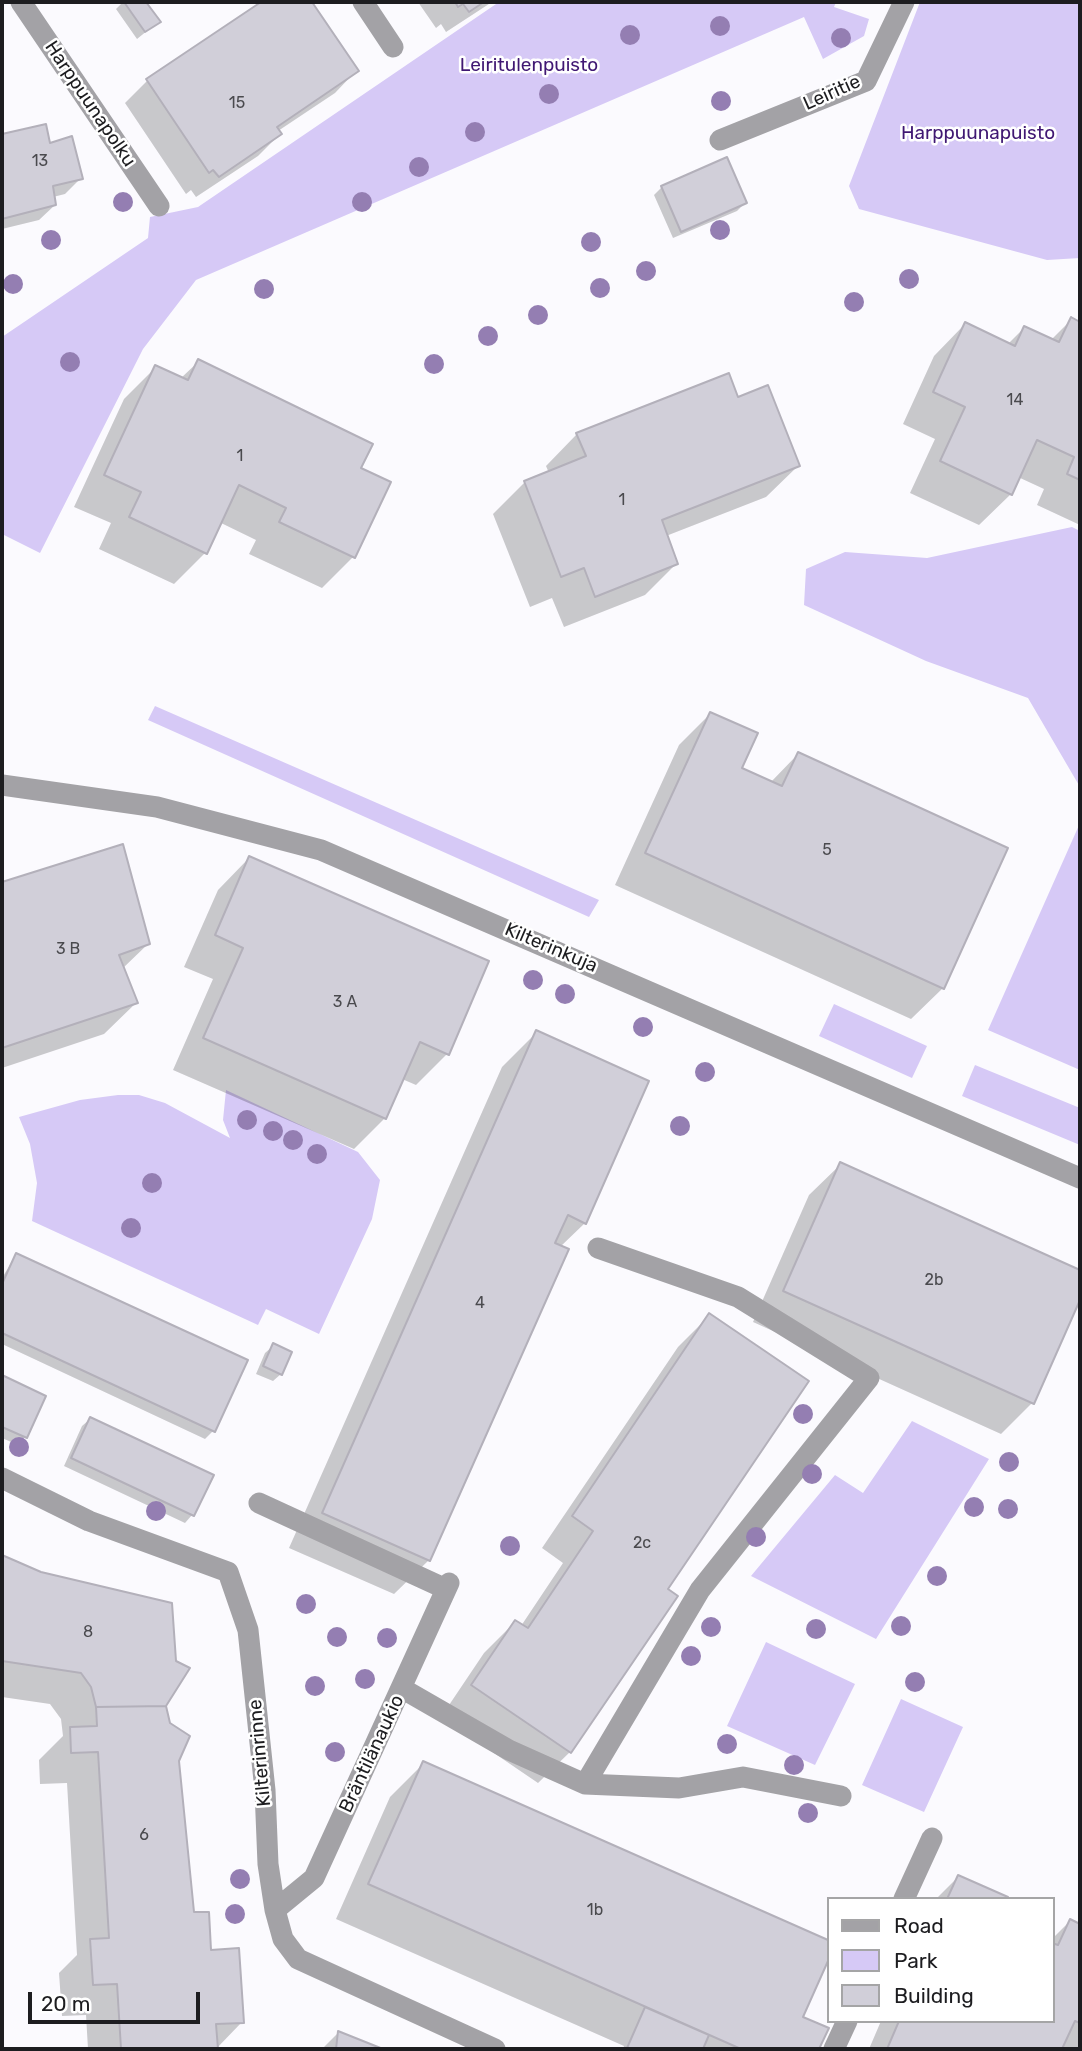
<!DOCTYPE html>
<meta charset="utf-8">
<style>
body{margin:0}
#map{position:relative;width:1082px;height:2051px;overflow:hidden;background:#fbfafe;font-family:Rubik,sans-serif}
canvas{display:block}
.frame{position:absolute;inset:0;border:4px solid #1d1d20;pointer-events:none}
.legend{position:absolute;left:827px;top:1897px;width:228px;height:126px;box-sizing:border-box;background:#fff;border:2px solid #a5a5a6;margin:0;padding:9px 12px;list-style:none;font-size:21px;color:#1d1d20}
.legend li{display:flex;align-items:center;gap:14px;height:35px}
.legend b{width:35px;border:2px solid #a5a5a6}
.scale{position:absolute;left:28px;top:1992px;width:172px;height:32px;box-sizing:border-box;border:4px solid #1d1d20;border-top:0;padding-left:9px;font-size:21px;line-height:24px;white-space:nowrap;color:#1d1d20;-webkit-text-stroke:5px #fff;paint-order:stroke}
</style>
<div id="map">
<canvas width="1082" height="2051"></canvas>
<div class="frame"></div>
<ul class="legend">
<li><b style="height:9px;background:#a3a2a6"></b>Road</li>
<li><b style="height:19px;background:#d6c9f6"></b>Park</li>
<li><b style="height:19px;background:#d1cfd9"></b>Building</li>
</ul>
<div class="scale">20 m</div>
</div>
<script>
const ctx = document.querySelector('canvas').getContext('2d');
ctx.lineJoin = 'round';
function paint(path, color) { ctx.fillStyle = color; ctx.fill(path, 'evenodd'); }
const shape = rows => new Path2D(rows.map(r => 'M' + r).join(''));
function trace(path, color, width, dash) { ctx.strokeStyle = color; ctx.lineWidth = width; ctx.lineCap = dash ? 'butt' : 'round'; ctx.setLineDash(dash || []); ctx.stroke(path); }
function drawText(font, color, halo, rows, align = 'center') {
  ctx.font = font + ' Rubik,sans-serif'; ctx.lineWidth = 5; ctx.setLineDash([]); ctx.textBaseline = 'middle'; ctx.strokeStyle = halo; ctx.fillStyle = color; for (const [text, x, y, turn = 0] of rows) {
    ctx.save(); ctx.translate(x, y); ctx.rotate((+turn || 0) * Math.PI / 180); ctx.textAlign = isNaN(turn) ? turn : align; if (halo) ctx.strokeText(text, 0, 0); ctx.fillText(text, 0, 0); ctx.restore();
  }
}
paint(shape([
 [499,2,836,2,834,7,869,19,864,36,823,59,804,17,196,280,143,349,40,553,2,534,2,337,148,238,150,217,198,207],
 [920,2,1080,2,1080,258,1047,260,859,209,849,186],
 [1072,527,1080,531,1080,787,1028,698,926,661,804,605,806,569,845,552,927,558],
 [155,706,599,900,589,917,148,720],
 [1080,823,1080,1070,988,1030],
 [834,1004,927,1046,912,1078,819,1036],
 [975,1065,1080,1108,1080,1145,962,1096],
 [226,1090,358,1152,380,1180,372,1219,319,1334,266,1309,258,1325,32,1221,37,1183,30,1144,19,1117,80,1100,118,1095,139,1095,165,1103,230,1138,223,1120],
 [912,1421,989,1459,876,1639,751,1576,835,1475,863,1493],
 [766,1642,855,1684,815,1765,727,1726],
 [901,1699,963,1727,924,1812,862,1785]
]), '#d6c9f6');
paint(shape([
 [123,2,144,2,158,22,137,39,116,9],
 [264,2,310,2,356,71,335,93,278,131,280,134,258,156,196,197,191,190,186,194,125,103,147,81],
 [418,2,492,2,446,32,441,24,436,28],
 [44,126,49,146,81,178,65,194,53,197,55,205,39,220,2,229,2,134],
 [662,187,745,203,737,211,673,238,654,195],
 [1071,320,1080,324,1080,525,1037,505,1044,489,1018,477,1011,494,979,525,910,493,935,439,903,424,934,356,965,324,1008,344,1024,328,1051,340],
 [199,361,353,557,322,588,249,554,256,540,219,522,205,553,174,584,99,549,111,523,74,507,124,399,156,367,180,379],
 [737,399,798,466,766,497,666,536,676,564,645,595,564,627,552,598,530,607,493,514,525,482,549,473,546,466,577,434],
 [710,714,740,769,770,783,798,754,943,988,911,1019,615,885,679,745],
 [122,847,148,944,122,969,136,1003,104,1034,2,1068,2,884],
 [249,858,447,1054,416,1085,402,1079,385,1118,354,1149,173,1070,213,979,184,967,218,890],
 [537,1032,585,1223,560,1247,429,1560,394,1594,289,1548,502,1067],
 [841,1164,1080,1271,1080,1296,1032,1403,1001,1434,753,1322,809,1195],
 [16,1255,213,1431,205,1439,2,1344,2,1278],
 [709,1316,666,1590,570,1752,538,1783,441,1717,484,1653,515,1622,521,1626,563,1563,542,1548,678,1347],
 [273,1346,281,1374,273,1381,256,1374,265,1353],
 [2,1377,44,1397,25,1437,18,1445,2,1438],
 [90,1419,192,1515,185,1523,64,1466,82,1426],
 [2,1556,40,1573,164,1706,177,1760,192,1914,242,2022,216,2049,88,2049,86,2015,62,2016,59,1973,77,1955,67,1783,40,1784,39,1760,63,1736,61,1719,50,1704,2,1697],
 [424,1763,828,1942,828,1956,801,2018,826,2029,817,2049,623,2049,624,2046,336,1919,390,1797],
 [958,1877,1005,1899,936,1899],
 [1070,1921,1080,1926,1078,2049,869,2049,881,2021,1052,2021,1052,1939],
 [338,2033,378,2049,322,2049]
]), '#0003');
const building = shape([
 [124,2,146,2,161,22,145,32,124,2],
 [261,2,312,2,359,71,277,127,282,134,219,177,213,170,209,173,146,79,261,2],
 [455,2,484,2,469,12,463,4,458,7,455,2],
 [46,124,50,143,72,136,83,179,53,186,56,205,2,219,2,134,46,124],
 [727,157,747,203,681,232,661,186,727,157],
 [1071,317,1080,322,1080,480,1067,474,1074,457,1037,440,1012,495,940,461,965,407,933,392,965,322,1015,346,1024,326,1059,342,1071,317],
 [198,359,373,444,361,468,391,482,355,558,279,522,286,508,239,485,207,554,129,517,141,492,104,475,155,365,188,380,198,359],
 [729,373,738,397,768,385,800,466,662,520,678,564,595,597,584,568,561,577,524,481,586,456,576,433,729,373],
 [710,712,758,733,742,768,782,786,798,752,1008,848,944,989,645,853,710,712],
 [123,844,150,944,119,955,138,1003,2,1048,2,882,123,844],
 [249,856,489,961,449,1055,420,1042,386,1119,203,1038,243,948,215,935,249,856],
 [536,1030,649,1081,586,1224,568,1215,555,1243,569,1249,430,1561,322,1513,536,1030],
 [840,1162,1080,1270,1080,1300,1034,1404,783,1291,840,1162],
 [16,1253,248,1360,215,1432,2,1333,2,1284,16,1253],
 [709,1313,809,1381,668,1589,678,1596,571,1753,471,1685,515,1620,528,1628,593,1531,572,1516,709,1313],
 [273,1343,292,1352,282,1375,263,1366,273,1343],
 [2,1375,46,1396,27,1438,2,1427,2,1375],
 [90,1417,214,1475,194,1516,71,1458,90,1417],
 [2,1555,41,1572,172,1603,176,1661,190,1668,166,1706,96,1707,91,1687,81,1673,2,1661,2,1555],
 [166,1706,170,1723,190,1736,179,1761,194,1912,209,1912,211,1950,239,1948,244,2023,216,2024,218,2049,121,2049,117,1984,93,1985,90,1939,109,1938,98,1752,71,1753,70,1727,97,1726,96,1707,166,1706],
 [423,1761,828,1940,828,1961,803,2017,829,2028,819,2049,741,2049,368,1884,423,1761],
 [958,1875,1008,1897,1007,1899,947,1899,958,1875],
 [1070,1919,1080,1924,1080,2023,1075,2021,1062,2049,887,2049,899,2021,1052,2021,1052,1943,1058,1945,1070,1919],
 [645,2007,709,2035,703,2049,627,2048,645,2007],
 [338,2031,383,2049,336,2049,338,2031]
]);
paint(building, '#d1cfd9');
trace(building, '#b3b0ba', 2);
trace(shape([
 [21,2,159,206],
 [363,2,393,47],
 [720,140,866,81,904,2],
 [2,785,157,807,321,850,1080,1178],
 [2,1478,89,1521,228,1572,248,1630,265,1790,268,1864,275,1910,283,1939,298,1959,495,2049],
 [259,1503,446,1589],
 [403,1689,509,1750,585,1784,679,1788,743,1777,841,1796],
 [585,1784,700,1590,869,1378,738,1297,598,1248],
 [904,1899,932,1838],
 [275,1910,314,1878,449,1583],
 [834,2049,847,2021]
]), '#a3a2a6', 21);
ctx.fillStyle = '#947eb2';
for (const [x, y] of [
 [720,26],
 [630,35],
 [841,38],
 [549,94],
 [721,101],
 [475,132],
 [419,167],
 [123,202],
 [362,202],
 [720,230],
 [51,240],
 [591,242],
 [646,271],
 [909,279],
 [13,284],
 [600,288],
 [264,289],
 [854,302],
 [538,315],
 [488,336],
 [70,362],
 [434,364],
 [533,980],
 [565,994],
 [643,1027],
 [705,1072],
 [247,1120],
 [680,1126],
 [273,1131],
 [293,1140],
 [317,1154],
 [152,1183],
 [131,1228],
 [803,1414],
 [19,1447],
 [1009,1462],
 [812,1474],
 [974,1507],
 [1008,1509],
 [156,1511],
 [756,1537],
 [510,1546],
 [937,1576],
 [306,1604],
 [901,1626],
 [711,1627],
 [816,1629],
 [337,1637],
 [387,1638],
 [691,1656],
 [365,1679],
 [915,1682],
 [315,1686],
 [727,1744],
 [335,1752],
 [794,1765],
 [808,1813],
 [240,1879],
 [235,1914]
]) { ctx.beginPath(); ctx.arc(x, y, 10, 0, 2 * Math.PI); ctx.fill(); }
drawText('16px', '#4a4a4e', null, [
 ["15",237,103],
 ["13",40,161],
 ["14",1015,400],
 ["1",240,456],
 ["1",622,500],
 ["5",827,850],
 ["3 B",68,949],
 ["3 A",345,1002],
 ["2b",934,1280],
 ["4",480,1303],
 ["2c",642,1543],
 ["8",88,1632],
 ["6",144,1835],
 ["1b",595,1910]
]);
drawText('19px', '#401873', '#fff', [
 ["Leiritulenpuisto",529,66],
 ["Harppuunapuisto",978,134]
]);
drawText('19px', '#1d1d20', '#fff', [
 ["Leiritie",832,93,-24],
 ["Harppuunapolku",90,104,56],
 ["Kilterinkuja",551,948,23],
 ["Kilterinrinne",260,1753,-95],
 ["Bräntilänaukio",372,1754,-65]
]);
</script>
